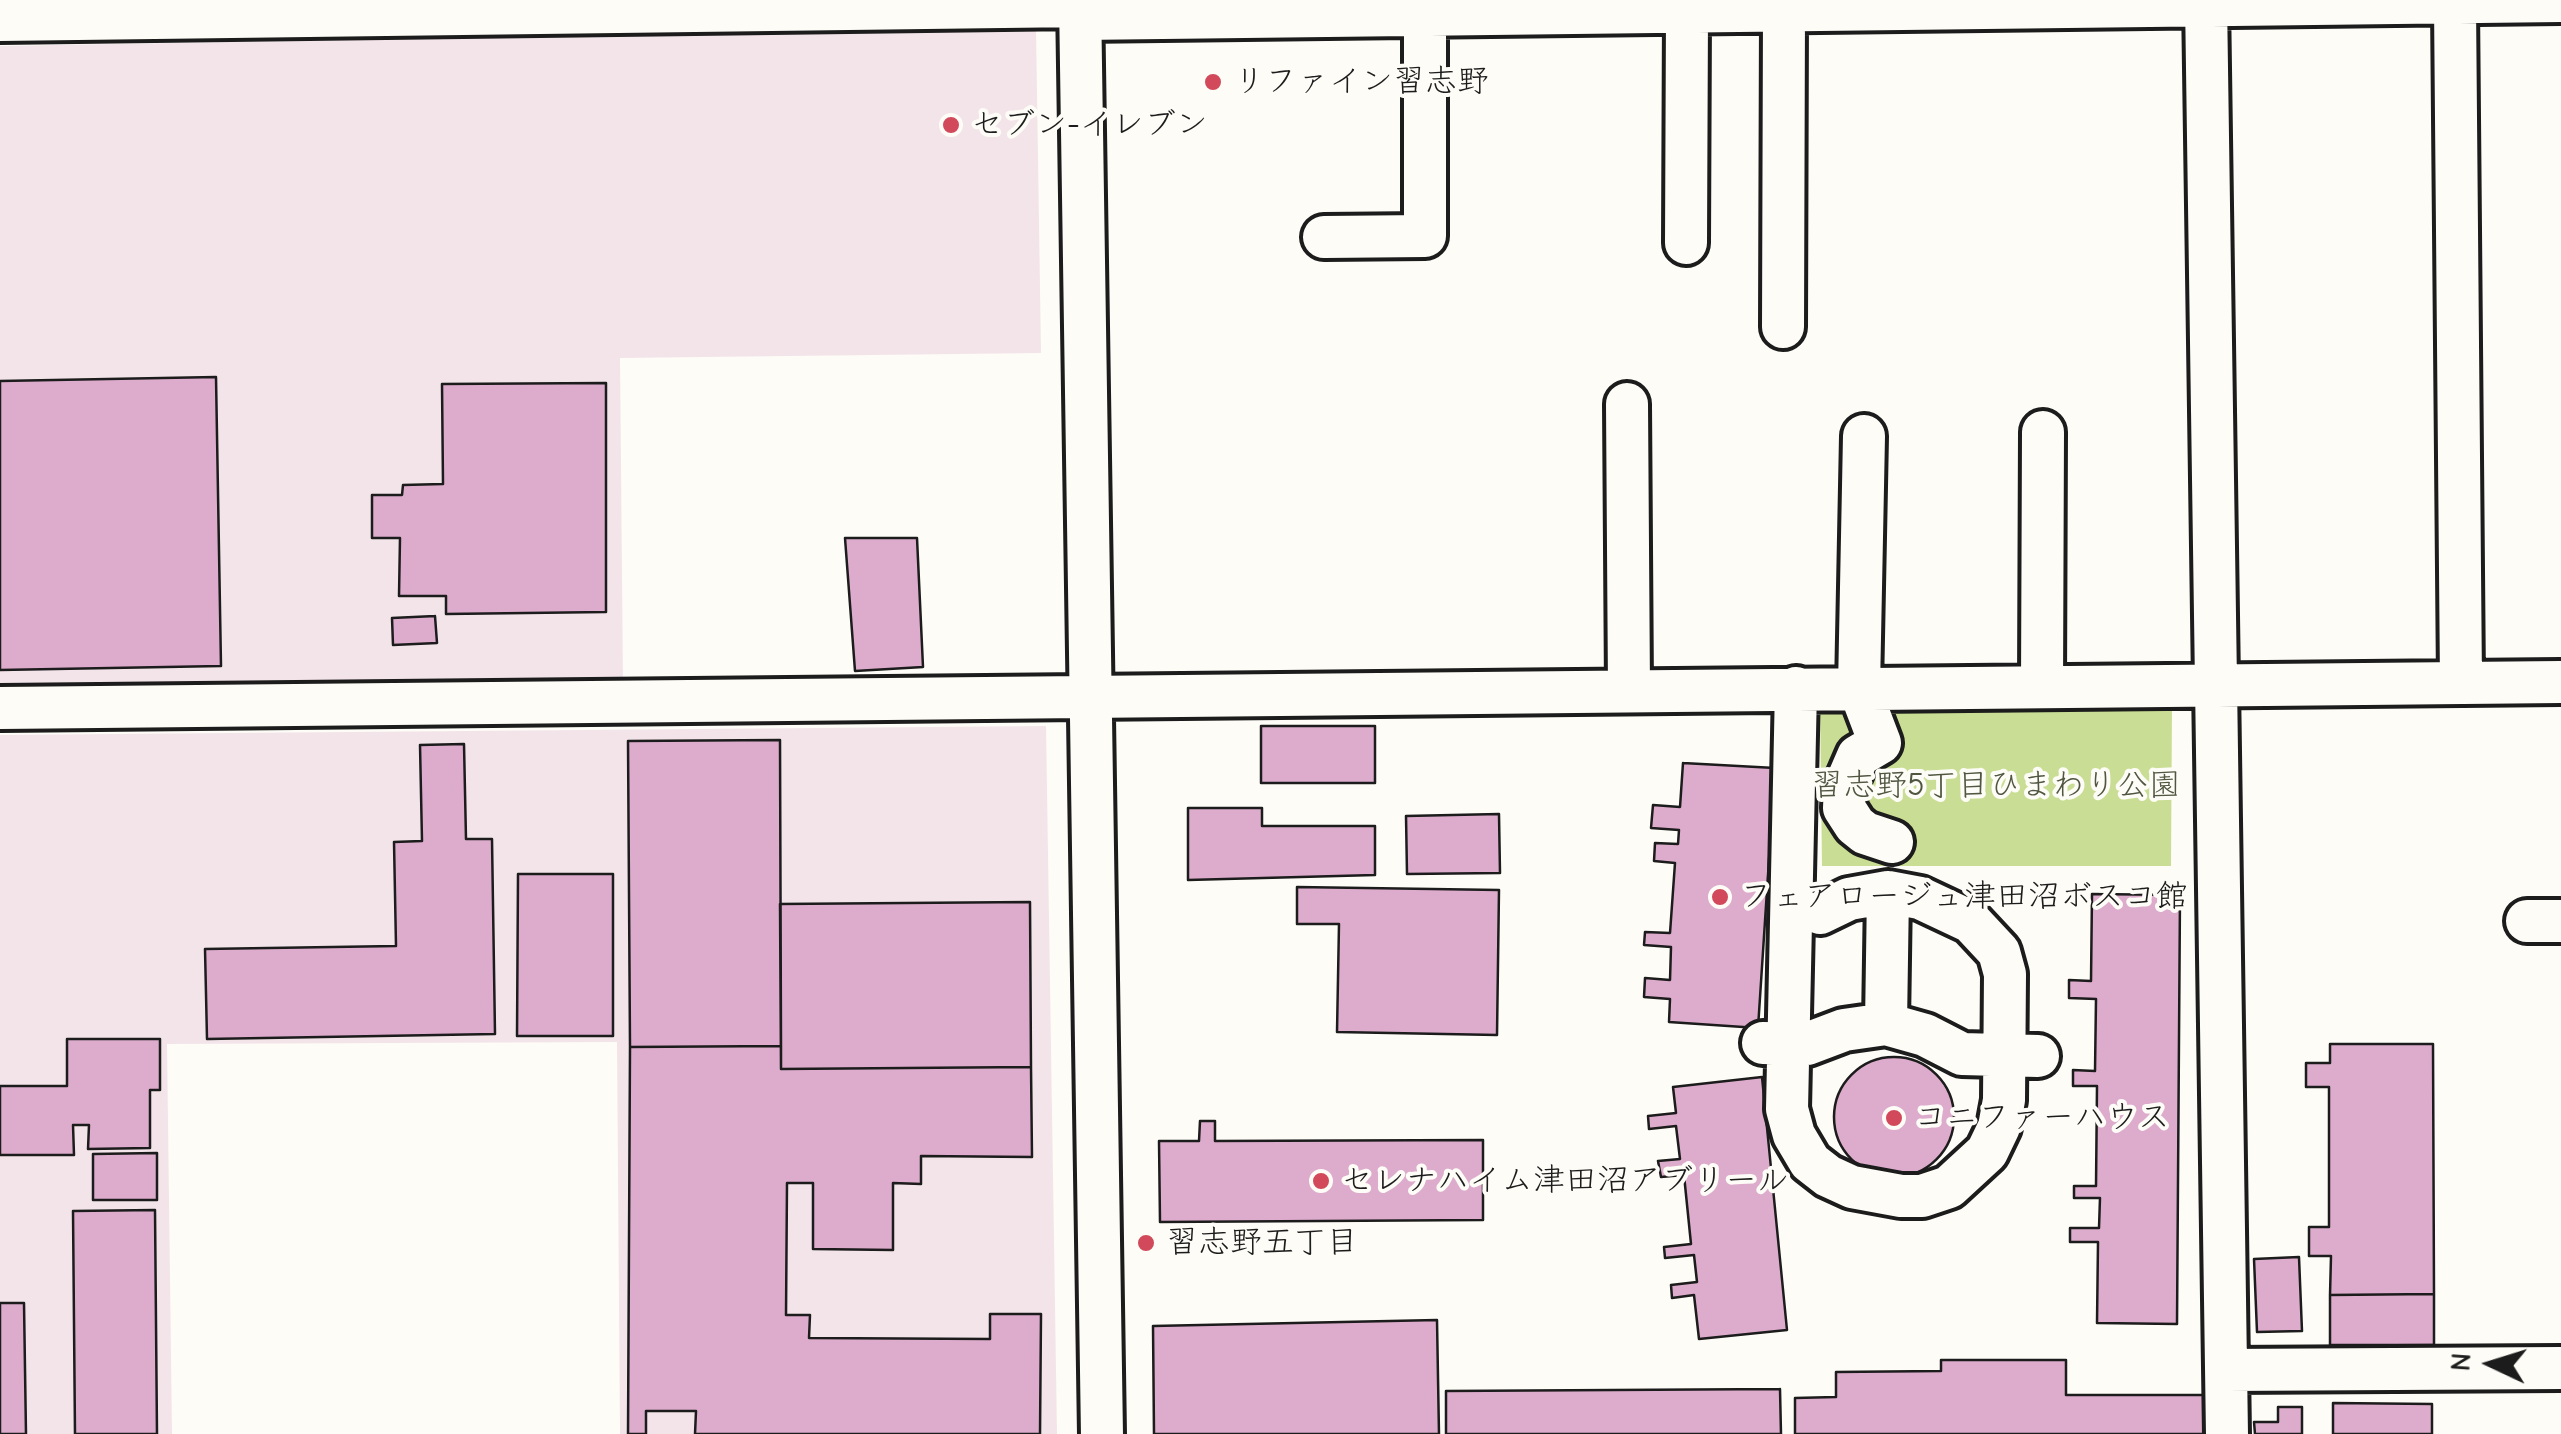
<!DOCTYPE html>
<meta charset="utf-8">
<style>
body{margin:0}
#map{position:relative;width:2561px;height:1434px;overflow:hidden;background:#fdfcf7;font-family:"Comic Neue",sans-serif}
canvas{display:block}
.north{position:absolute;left:2441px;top:1314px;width:100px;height:100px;-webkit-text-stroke:8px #fdfcf7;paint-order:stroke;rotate:274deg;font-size:28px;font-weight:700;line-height:40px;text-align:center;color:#1c1c1c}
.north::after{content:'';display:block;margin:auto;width:35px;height:45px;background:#1c1c1c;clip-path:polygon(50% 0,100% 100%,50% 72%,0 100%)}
</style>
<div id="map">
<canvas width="2561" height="1434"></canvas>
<div class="north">N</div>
</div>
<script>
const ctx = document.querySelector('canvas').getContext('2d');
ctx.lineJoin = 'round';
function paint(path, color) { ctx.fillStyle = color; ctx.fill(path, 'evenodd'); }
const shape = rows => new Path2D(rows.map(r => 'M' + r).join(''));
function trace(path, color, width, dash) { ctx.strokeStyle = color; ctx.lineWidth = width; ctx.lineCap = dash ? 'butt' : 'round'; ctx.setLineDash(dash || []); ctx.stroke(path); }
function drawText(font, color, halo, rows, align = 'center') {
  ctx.font = font + ' "Comic Neue","Klee One",sans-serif'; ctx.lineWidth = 8; ctx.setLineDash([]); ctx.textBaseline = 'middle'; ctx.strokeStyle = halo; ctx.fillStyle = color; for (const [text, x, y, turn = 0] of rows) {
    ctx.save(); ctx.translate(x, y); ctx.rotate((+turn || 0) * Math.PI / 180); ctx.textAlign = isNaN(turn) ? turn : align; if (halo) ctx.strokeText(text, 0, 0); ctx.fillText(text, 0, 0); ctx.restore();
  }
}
paint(shape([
 [1036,28,1041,353,620,358,623,684,0,690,0,46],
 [1046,726,1057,1434,620,1434,617,1042,167,1044,172,1434,0,1434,0,735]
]), '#f3e4ea');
paint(shape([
 [1820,704,2172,706,2171,866,1822,866]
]), '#c9de94');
const building = shape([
 [216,377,221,666,0,670,0,381,216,377],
 [606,383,606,612,446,614,446,596,399,596,400,538,372,538,372,495,402,495,403,485,443,484,442,384,606,383],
 [845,538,917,538,923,667,855,671,845,538],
 [435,616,437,643,393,645,392,618,435,616],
 [1261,726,1375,726,1375,783,1261,783,1261,726],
 [780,740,781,1046,630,1047,628,741,780,740],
 [464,744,466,839,492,839,495,1034,207,1039,205,949,396,946,394,842,422,841,420,745,464,744],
 [1683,763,1775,768,1758,1028,1669,1022,1670,999,1644,997,1645,978,1670,980,1671,947,1644,945,1645,932,1670,933,1675,863,1654,861,1655,843,1678,844,1679,830,1651,828,1653,805,1680,807,1683,763],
 [1188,808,1262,808,1262,826,1375,826,1375,875,1188,880,1188,808],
 [1499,814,1500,873,1407,874,1406,816,1499,814],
 [518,874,613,874,613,1036,517,1036,518,874],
 [1297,887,1499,890,1497,1035,1337,1032,1339,924,1297,924,1297,887],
 [2092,894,2180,895,2177,1324,2097,1323,2098,1242,2070,1242,2070,1228,2099,1228,2100,1198,2074,1198,2074,1186,2096,1186,2097,1086,2073,1086,2073,1070,2095,1071,2096,999,2069,998,2069,980,2091,981,2092,894],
 [1030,902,1031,1067,781,1069,780,904,1030,902],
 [67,1039,160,1039,160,1090,150,1090,150,1148,88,1149,89,1125,73,1125,74,1155,0,1155,0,1086,67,1086,67,1039],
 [2330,1044,2433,1044,2434,1294,2330,1295,2331,1256,2309,1256,2309,1227,2329,1227,2329,1087,2306,1087,2306,1063,2330,1063,2330,1044],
 [781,1046,781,1069,1031,1067,1032,1157,921,1156,921,1184,893,1183,893,1250,813,1249,813,1183,787,1183,786,1315,810,1315,809,1338,990,1339,990,1314,1041,1314,1040,1434,695,1434,696,1411,646,1411,646,1434,628,1434,630,1047,781,1046],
 '1834 1117a60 60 0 1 1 120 0a60 60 0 1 1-120 0Z',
 [1762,1077,1787,1330,1699,1339,1694,1295,1672,1298,1671,1285,1697,1282,1694,1255,1665,1258,1664,1247,1691,1244,1684,1175,1661,1177,1658,1161,1680,1159,1676,1126,1649,1129,1648,1116,1676,1113,1673,1087,1762,1077],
 [1200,1121,1215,1121,1215,1141,1483,1140,1483,1220,1160,1222,1159,1141,1199,1141,1200,1121],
 [157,1153,157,1200,93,1200,93,1154,157,1153],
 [155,1210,157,1434,75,1434,73,1211,155,1210],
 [2299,1257,2302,1331,2257,1332,2254,1259,2299,1257],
 [2434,1294,2434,1345,2330,1345,2330,1295,2434,1294],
 [0,1303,24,1303,26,1434,0,1434,0,1303],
 [1437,1320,1439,1434,1154,1434,1153,1326,1437,1320],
 [1941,1360,2066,1360,2066,1395,2205,1395,2205,1434,1795,1434,1795,1398,1836,1397,1836,1372,1941,1371,1941,1360],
 [1780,1389,1781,1434,1446,1434,1446,1391,1780,1389],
 [2333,1403,2432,1404,2432,1434,2333,1434,2333,1403],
 [2278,1407,2302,1407,2302,1434,2255,1434,2254,1422,2278,1422,2278,1407]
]);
paint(building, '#ddaccc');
trace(building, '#1c1c1c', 2.5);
const minor = shape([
 [1080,0,1102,1434],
 [2206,0,2227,1434],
 [2455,4,2461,683],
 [1080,19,2561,1],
 [0,20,1080,6],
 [1324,237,1425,236,1425,17],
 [1686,243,1687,13],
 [1783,327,1784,13],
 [1627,404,1629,690],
 [1864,436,1859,688,1880,743,1858,756,1845,786,1844,808,1855,825,1865,833,1892,842],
 [2042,686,2043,432],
 [1796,688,1787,1109,1794,1135,1810,1162,1828,1176,1852,1187,1901,1196,1922,1196,1949,1187,1987,1152,1999,1127,2004,1100,2005,974,1999,952,1971,922,1920,898,1888,892,1849,899,1820,913],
 [0,708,2561,682],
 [2527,921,2561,921],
 [1886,1024,1888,892],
 [1763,1043,1807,1044,1844,1030,1886,1024,1925,1035,1962,1054,2038,1056],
 [2227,1370,2561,1368]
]);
trace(minor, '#1c1c1c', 50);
trace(minor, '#fdfcf7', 42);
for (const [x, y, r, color] of [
 [1213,82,10,"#d1495b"],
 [951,125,10,"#d1495b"],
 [1720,897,10,"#d1495b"],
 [1894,1118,10,"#d1495b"],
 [1321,1181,10,"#d1495b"],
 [1146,1243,10,"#d1495b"]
]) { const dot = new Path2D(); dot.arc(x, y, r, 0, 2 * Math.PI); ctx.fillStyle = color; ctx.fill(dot); trace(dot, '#fdfcf7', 4); }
drawText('32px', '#1c1c1c', '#fdfcf7', [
 ["リファイン習志野",1233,82],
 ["セブン-イレブン",971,125],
 ["フェアロージュ津田沼ボスコ館",1740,897],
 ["コニファーハウス",1914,1118],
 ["セレナハイム津田沼アブリール",1341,1181],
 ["習志野五丁目",1166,1243]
], 'left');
drawText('32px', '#505640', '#fdfcf7', [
 ["習志野5丁目ひまわり公園",1996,786]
]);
</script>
